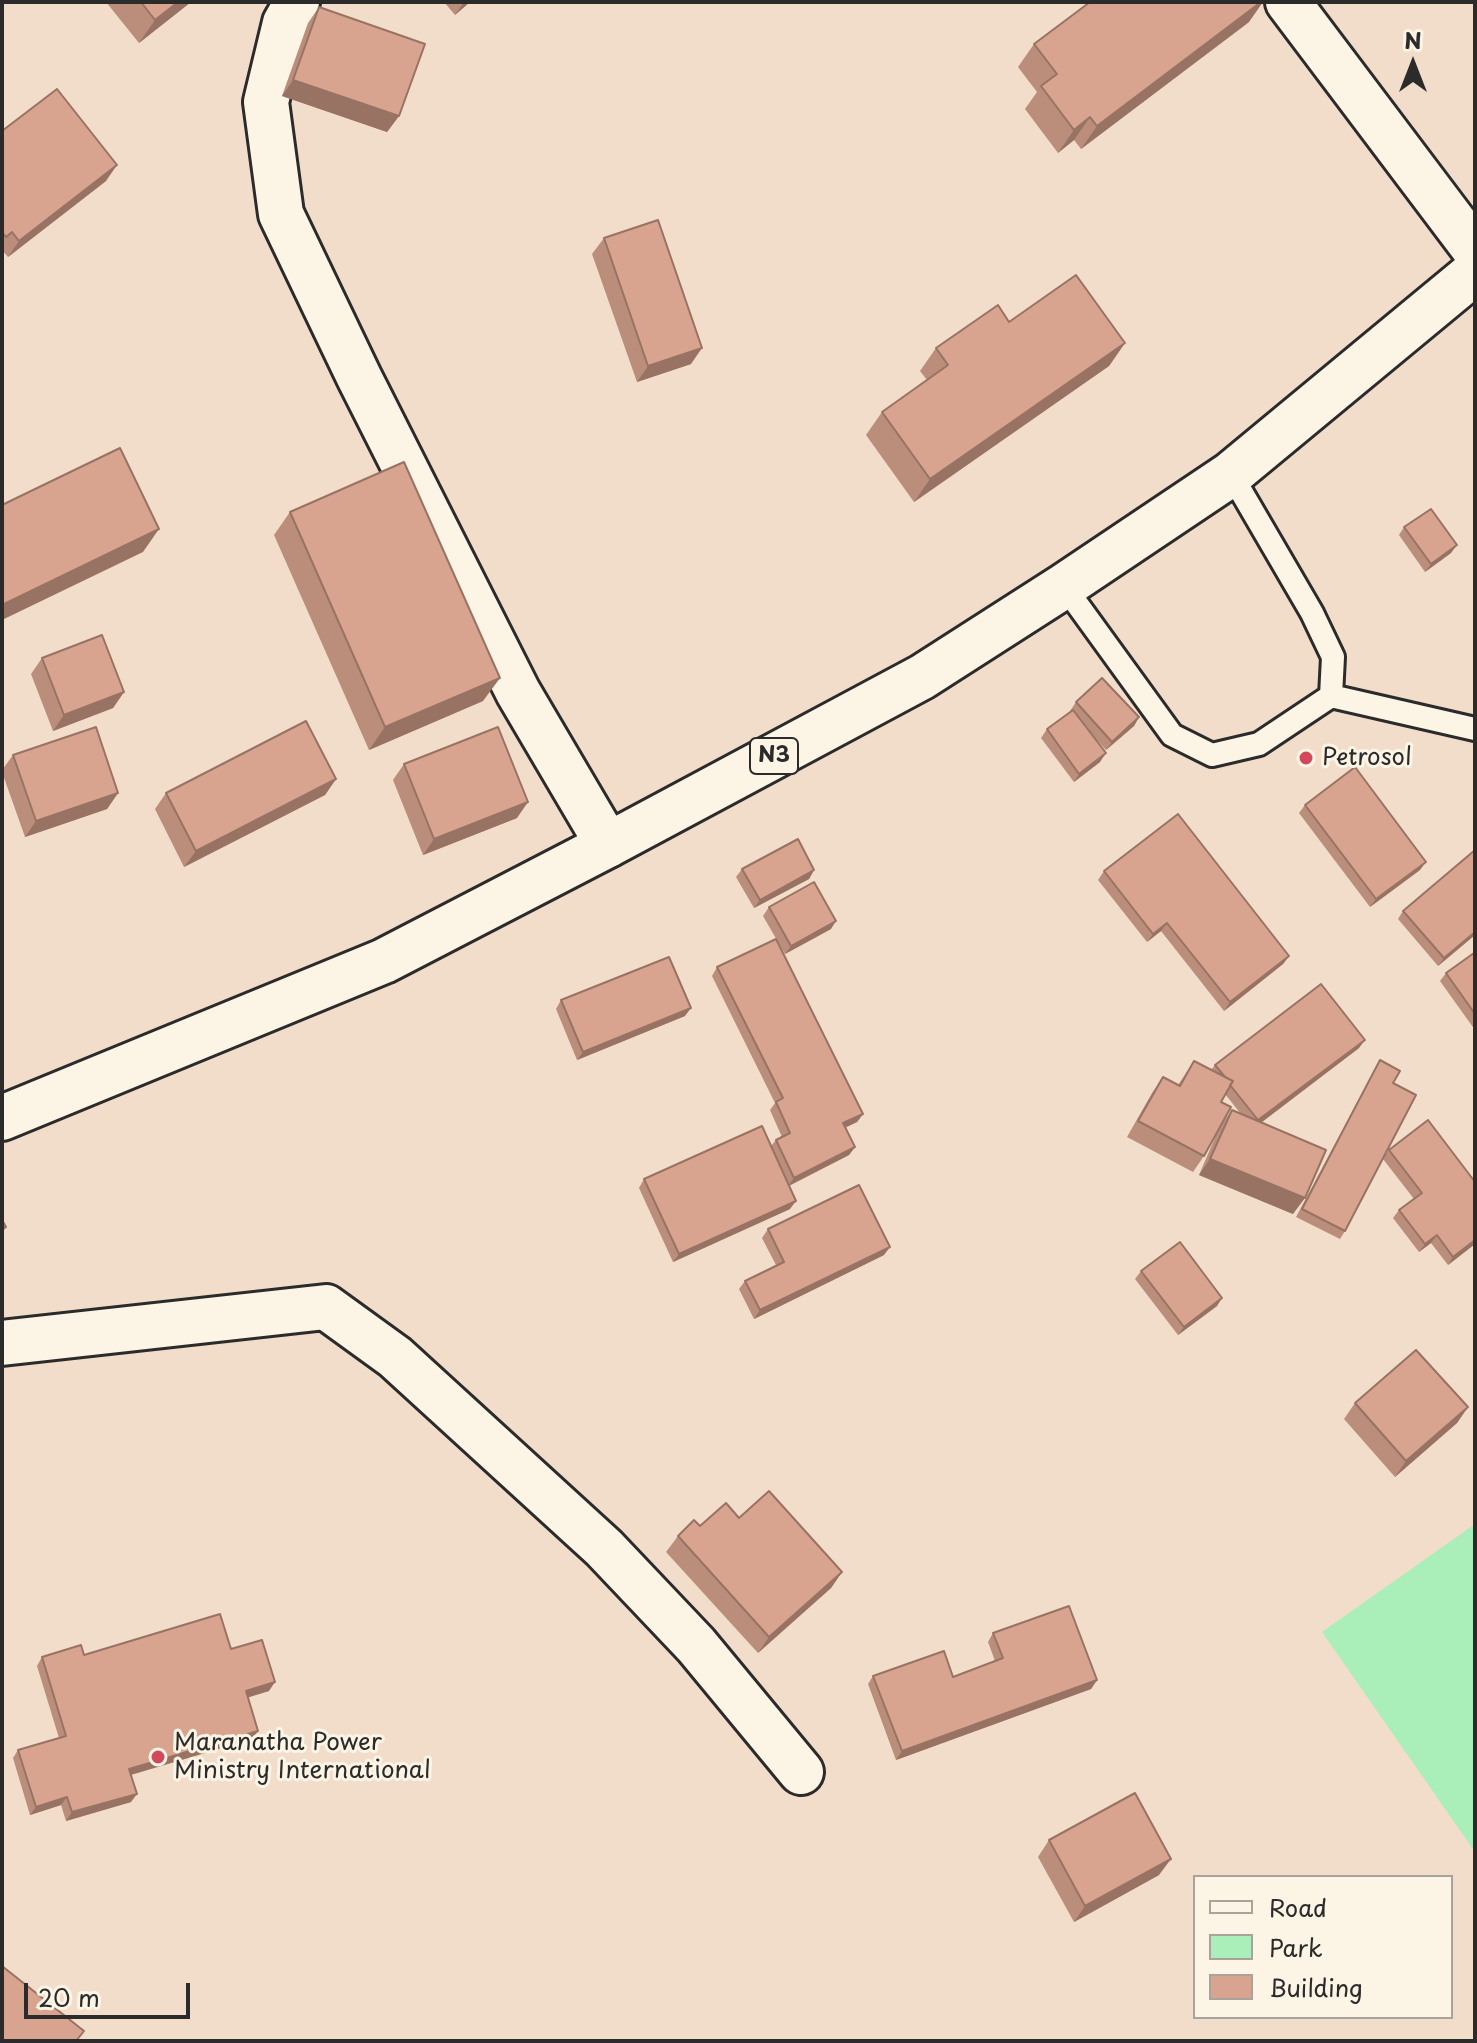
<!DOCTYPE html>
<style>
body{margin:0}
#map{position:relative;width:1477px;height:2043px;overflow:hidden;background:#f2ddcb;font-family:"Playpen Sans",sans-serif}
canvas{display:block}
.frame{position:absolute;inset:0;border:4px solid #2b2b2b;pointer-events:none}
.legend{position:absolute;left:1193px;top:1875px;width:260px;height:144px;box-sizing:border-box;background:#fcf5e5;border:2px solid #a8a49b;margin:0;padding:10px 14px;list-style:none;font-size:24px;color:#2b2b2b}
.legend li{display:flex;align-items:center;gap:16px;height:40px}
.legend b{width:40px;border:2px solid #a8a49b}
.north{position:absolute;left:1373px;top:24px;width:80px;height:80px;-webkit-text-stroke:6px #fcf5e5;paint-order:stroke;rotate:0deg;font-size:22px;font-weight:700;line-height:32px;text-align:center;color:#2b2b2b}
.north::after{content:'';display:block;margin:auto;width:28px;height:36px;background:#2b2b2b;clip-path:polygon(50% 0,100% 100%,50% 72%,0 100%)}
.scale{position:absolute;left:24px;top:1983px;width:166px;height:36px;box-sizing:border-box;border:4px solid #2b2b2b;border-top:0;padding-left:10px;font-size:24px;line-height:28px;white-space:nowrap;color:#2b2b2b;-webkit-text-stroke:6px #fcf5e5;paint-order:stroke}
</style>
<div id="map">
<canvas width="1477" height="2043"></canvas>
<div class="frame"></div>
<ul class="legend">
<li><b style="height:10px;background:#fcf5e5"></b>Road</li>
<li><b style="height:22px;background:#aaeeb9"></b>Park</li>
<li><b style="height:22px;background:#d9a48f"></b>Building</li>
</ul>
<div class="north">N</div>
<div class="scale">20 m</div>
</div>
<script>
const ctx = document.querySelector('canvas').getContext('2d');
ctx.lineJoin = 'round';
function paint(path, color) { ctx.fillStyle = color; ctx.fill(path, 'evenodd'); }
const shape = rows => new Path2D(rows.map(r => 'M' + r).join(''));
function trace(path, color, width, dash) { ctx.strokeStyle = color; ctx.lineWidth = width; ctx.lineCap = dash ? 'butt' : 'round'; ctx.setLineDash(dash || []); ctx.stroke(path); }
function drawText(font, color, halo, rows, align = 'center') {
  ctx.font = font + ' "Playpen Sans",sans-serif'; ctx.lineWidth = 6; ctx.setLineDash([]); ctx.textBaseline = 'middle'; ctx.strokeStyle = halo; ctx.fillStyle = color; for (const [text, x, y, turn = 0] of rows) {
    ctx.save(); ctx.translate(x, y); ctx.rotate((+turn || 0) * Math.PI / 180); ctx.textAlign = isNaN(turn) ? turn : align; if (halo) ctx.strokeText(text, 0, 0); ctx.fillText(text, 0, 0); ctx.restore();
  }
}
paint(shape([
 [1475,1524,1475,1852,1322,1632]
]), '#aaeeb9');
const service = shape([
 [1064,586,1172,735,1212,755,1259,744,1331,696,1333,657,1312,613,1231,474],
 [1331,696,1475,729]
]);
const minor = shape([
 [297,2,285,23,266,102,281,214,359,377,518,692,608,845],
 [1288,2,1475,250],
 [2,1343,326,1307,395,1357,604,1548,696,1645,801,1772]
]);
const primary = shape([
 [2,1118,384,961,608,845,922,677,1064,586,1231,474,1475,272]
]);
trace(service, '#2b2b2b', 28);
trace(minor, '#2b2b2b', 50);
trace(primary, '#2b2b2b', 50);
trace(service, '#fcf5e5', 22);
trace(minor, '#fcf5e5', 44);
trace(primary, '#fcf5e5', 44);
paint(shape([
 [106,2,191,2,139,43],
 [444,2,470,2,455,15],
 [319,7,399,116,387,132,282,96,308,23],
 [1249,22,1081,149,1074,140,1058,153,1025,109,1037,92,1018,67,1034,44],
 [2,131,106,181,8,257,2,250],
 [604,238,691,364,637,382,592,254],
 [1009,322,1125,343,1109,366,914,502,866,435,882,412,927,380,920,371,936,348],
 [290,512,483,701,369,750,274,535],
 [1404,527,1451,553,1425,572,1399,535],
 [42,658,124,692,113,708,53,731,31,674],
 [1076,702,1139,717,1134,726,1106,750,1094,737,1100,762,1074,782,1041,738,1047,729,1071,712,1070,711],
 [13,755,118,793,107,809,25,837,2,772,2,770],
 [404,764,517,818,423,855,393,780],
 [336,779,325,795,184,867,155,809,166,793],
 [1305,805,1420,870,1370,907,1299,813],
 [1475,850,1475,935,1438,966,1398,919,1403,911],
 [742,869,814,870,809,879,754,908,736,877],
 [1104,871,1289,956,1283,964,1224,1011,1161,931,1147,942,1098,880],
 [769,907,831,929,785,954,763,916],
 [1475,955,1475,1030,1440,981,1446,973],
 [717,967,863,1114,857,1122,845,1128,855,1147,849,1155,789,1186,790,1209,673,1262,639,1188,644,1179,771,1146,776,1140,782,1137,770,1110,775,1103,712,976],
 [561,1000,685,1016,577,1060,556,1009],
 [1359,1048,1261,1122,1293,1214,1199,1175,1220,1126,1204,1156,1193,1172,1127,1137,1152,1093,1163,1077,1178,1085,1194,1061,1211,1070,1215,1065],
 [1225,1094,1241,1114,1232,1110,1220,1126,1221,1102],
 [1380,1060,1393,1083,1385,1155,1389,1150,1475,1182,1475,1244,1448,1265,1431,1243,1419,1252,1393,1218,1399,1210,1414,1199,1383,1159,1345,1231,1340,1239,1296,1217,1375,1069],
 [768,1229,884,1255,754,1319,739,1289,745,1281,776,1265,762,1238],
 [1141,1271,1217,1306,1178,1335,1135,1279],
 [1355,1403,1468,1407,1457,1423,1395,1477,1344,1419],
 [739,1518,842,1572,831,1588,758,1653,666,1552,678,1536,700,1526],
 [993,1633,1097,1680,1091,1689,896,1760,868,1684,873,1676,953,1677,995,1661,988,1642],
 [231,1649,269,1691,247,1697,258,1731,252,1739,131,1775,131,1802,66,1821,61,1805,30,1815,13,1758,18,1750,59,1738,37,1666,42,1657],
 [1049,1840,1159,1875,1074,1922,1038,1857]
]), '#bb8d7b');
paint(shape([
 [178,2,191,2,139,43,155,20],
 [464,2,470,2,455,15],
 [1261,2,1263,2,1249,22,1081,149,1097,126],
 [293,80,399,116,387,132,282,96],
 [1090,117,1074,140,1058,153,1074,130],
 [117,165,106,181,8,257,19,241],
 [1125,343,1109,366,914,502,930,479],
 [702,348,691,364,637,382,648,366],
 [159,529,143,552,2,620,2,605],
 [1457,545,1451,553,1425,572,1431,564],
 [500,678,483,701,369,750,385,727],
 [124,692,113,708,53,731,64,715],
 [1139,717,1134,726,1106,750,1112,742],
 [1106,753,1100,762,1074,782,1079,774],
 [336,779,325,795,184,867,196,851],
 [118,793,107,809,25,837,36,821],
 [528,802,517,818,423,855,434,839],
 [1426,862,1420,870,1370,907,1376,899],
 [814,870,809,879,754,908,760,900],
 [836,921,831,929,785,954,791,946],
 [1167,923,1161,931,1147,942,1153,934],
 [1475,932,1475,935,1438,966,1444,958],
 [1289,956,1283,964,1224,1011,1230,1002],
 [691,1008,685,1016,577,1060,583,1052],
 [1365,1040,1359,1048,1253,1129,1258,1120],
 [863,1114,857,1122,837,1131,843,1123],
 [855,1147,849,1155,788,1186,794,1178],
 [1210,1159,1305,1198,1293,1214,1199,1175],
 [796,1201,790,1209,673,1262,679,1254],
 [1437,1235,1431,1243,1419,1252,1425,1244],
 [1475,1240,1475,1244,1448,1265,1453,1257],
 [890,1247,884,1255,754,1319,760,1310],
 [1222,1298,1217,1306,1178,1335,1184,1327],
 [1468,1407,1457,1423,1395,1477,1406,1461],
 [842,1572,831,1588,758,1653,769,1637],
 [1097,1680,1091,1689,896,1760,902,1751],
 [275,1682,269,1691,240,1700,246,1691],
 [258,1731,252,1739,123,1777,129,1769],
 [137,1794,131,1802,66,1821,72,1812],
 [67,1797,61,1805,30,1815,36,1807],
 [1171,1859,1159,1875,1074,1922,1085,1906]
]), '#987364');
const building = shape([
 [141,2,178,2,155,20,141,2],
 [1090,2,1261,2,1097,126,1090,117,1074,130,1041,86,1057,74,1034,44,1090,2],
 [319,7,425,44,399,116,293,80,319,7],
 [57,89,117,165,19,241,12,232,6,237,2,232,2,131,57,89],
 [658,220,702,348,648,366,604,238,658,220],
 [1076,275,1125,343,930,479,882,412,948,365,936,348,998,305,1009,322,1076,275],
 [120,448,159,529,2,605,2,505,120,448],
 [404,462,500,678,385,727,290,512,404,462],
 [1431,509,1457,545,1431,564,1404,527,1431,509],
 [102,635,124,692,64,715,42,658,102,635],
 [1102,678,1139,717,1112,742,1076,702,1102,678],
 [1073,710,1106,753,1079,774,1047,729,1073,710],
 [306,721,336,779,196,851,166,793,306,721],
 [96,727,118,793,36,821,13,755,96,727],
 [498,727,528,802,434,839,404,764,498,727],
 [1355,767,1426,862,1376,899,1305,805,1355,767],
 [1178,814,1289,956,1230,1002,1167,923,1153,934,1104,871,1178,814],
 [798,839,814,870,760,900,742,869,798,839],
 [1475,850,1475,932,1444,958,1403,911,1475,850],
 [814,882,836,921,791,946,769,907,814,882],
 [776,939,863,1114,843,1123,855,1147,794,1178,776,1140,790,1133,776,1102,783,1098,717,967,776,939],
 [1474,953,1475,955,1475,1014,1446,973,1474,953],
 [669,957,691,1008,583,1052,561,1000,669,957],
 [1321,984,1365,1040,1258,1120,1230,1085,1233,1081,1225,1077,1215,1065,1321,984],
 [1380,1060,1400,1071,1393,1083,1416,1095,1345,1231,1302,1209,1380,1060],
 [1194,1061,1233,1081,1221,1102,1231,1107,1204,1156,1138,1121,1163,1077,1180,1086,1194,1061],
 [1232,1110,1326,1150,1305,1198,1210,1159,1232,1110],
 [1428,1120,1475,1182,1475,1240,1453,1257,1437,1235,1425,1244,1399,1210,1422,1193,1389,1150,1428,1120],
 [762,1126,796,1201,679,1254,644,1179,762,1126],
 [859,1185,890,1247,760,1310,745,1281,784,1262,768,1229,859,1185],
 [2,1220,6,1227,2,1230,2,1220],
 [1180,1242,1222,1298,1184,1327,1141,1271,1180,1242],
 [1416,1350,1468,1407,1406,1461,1355,1403,1416,1350],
 [769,1491,842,1572,769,1637,678,1536,694,1520,700,1526,726,1503,739,1518,769,1491],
 [1069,1606,1097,1680,902,1751,873,1676,944,1651,953,1677,1003,1658,993,1633,1069,1606],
 [220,1614,231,1649,262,1640,275,1682,246,1691,258,1731,129,1769,137,1794,72,1812,67,1797,36,1807,18,1750,66,1736,42,1657,81,1645,84,1655,220,1614],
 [1135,1793,1171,1859,1085,1906,1049,1840,1135,1793],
 [2,1966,84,2031,76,2041,2,2041,2,1966]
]);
paint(building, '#d9a48f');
trace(building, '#987364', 2);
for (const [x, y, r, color] of [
 [1306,758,8,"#d1495b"],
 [158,1757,8,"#d1495b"]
]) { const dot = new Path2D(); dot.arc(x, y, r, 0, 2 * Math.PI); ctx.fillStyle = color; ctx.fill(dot); trace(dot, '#fcf5e5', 3); }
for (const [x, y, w] of [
 [774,756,48]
]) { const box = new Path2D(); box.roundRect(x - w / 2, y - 18, w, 36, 6); ctx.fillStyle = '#fcf5e5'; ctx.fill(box); trace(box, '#2b2b2b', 2); }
drawText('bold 22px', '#2b2b2b', null, [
 ["N3",774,756]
]);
drawText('24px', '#2b2b2b', '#fcf5e5', [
 ["Petrosol",1322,758],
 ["Maranatha Power",174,1743],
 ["Ministry International",174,1771]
], 'left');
</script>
